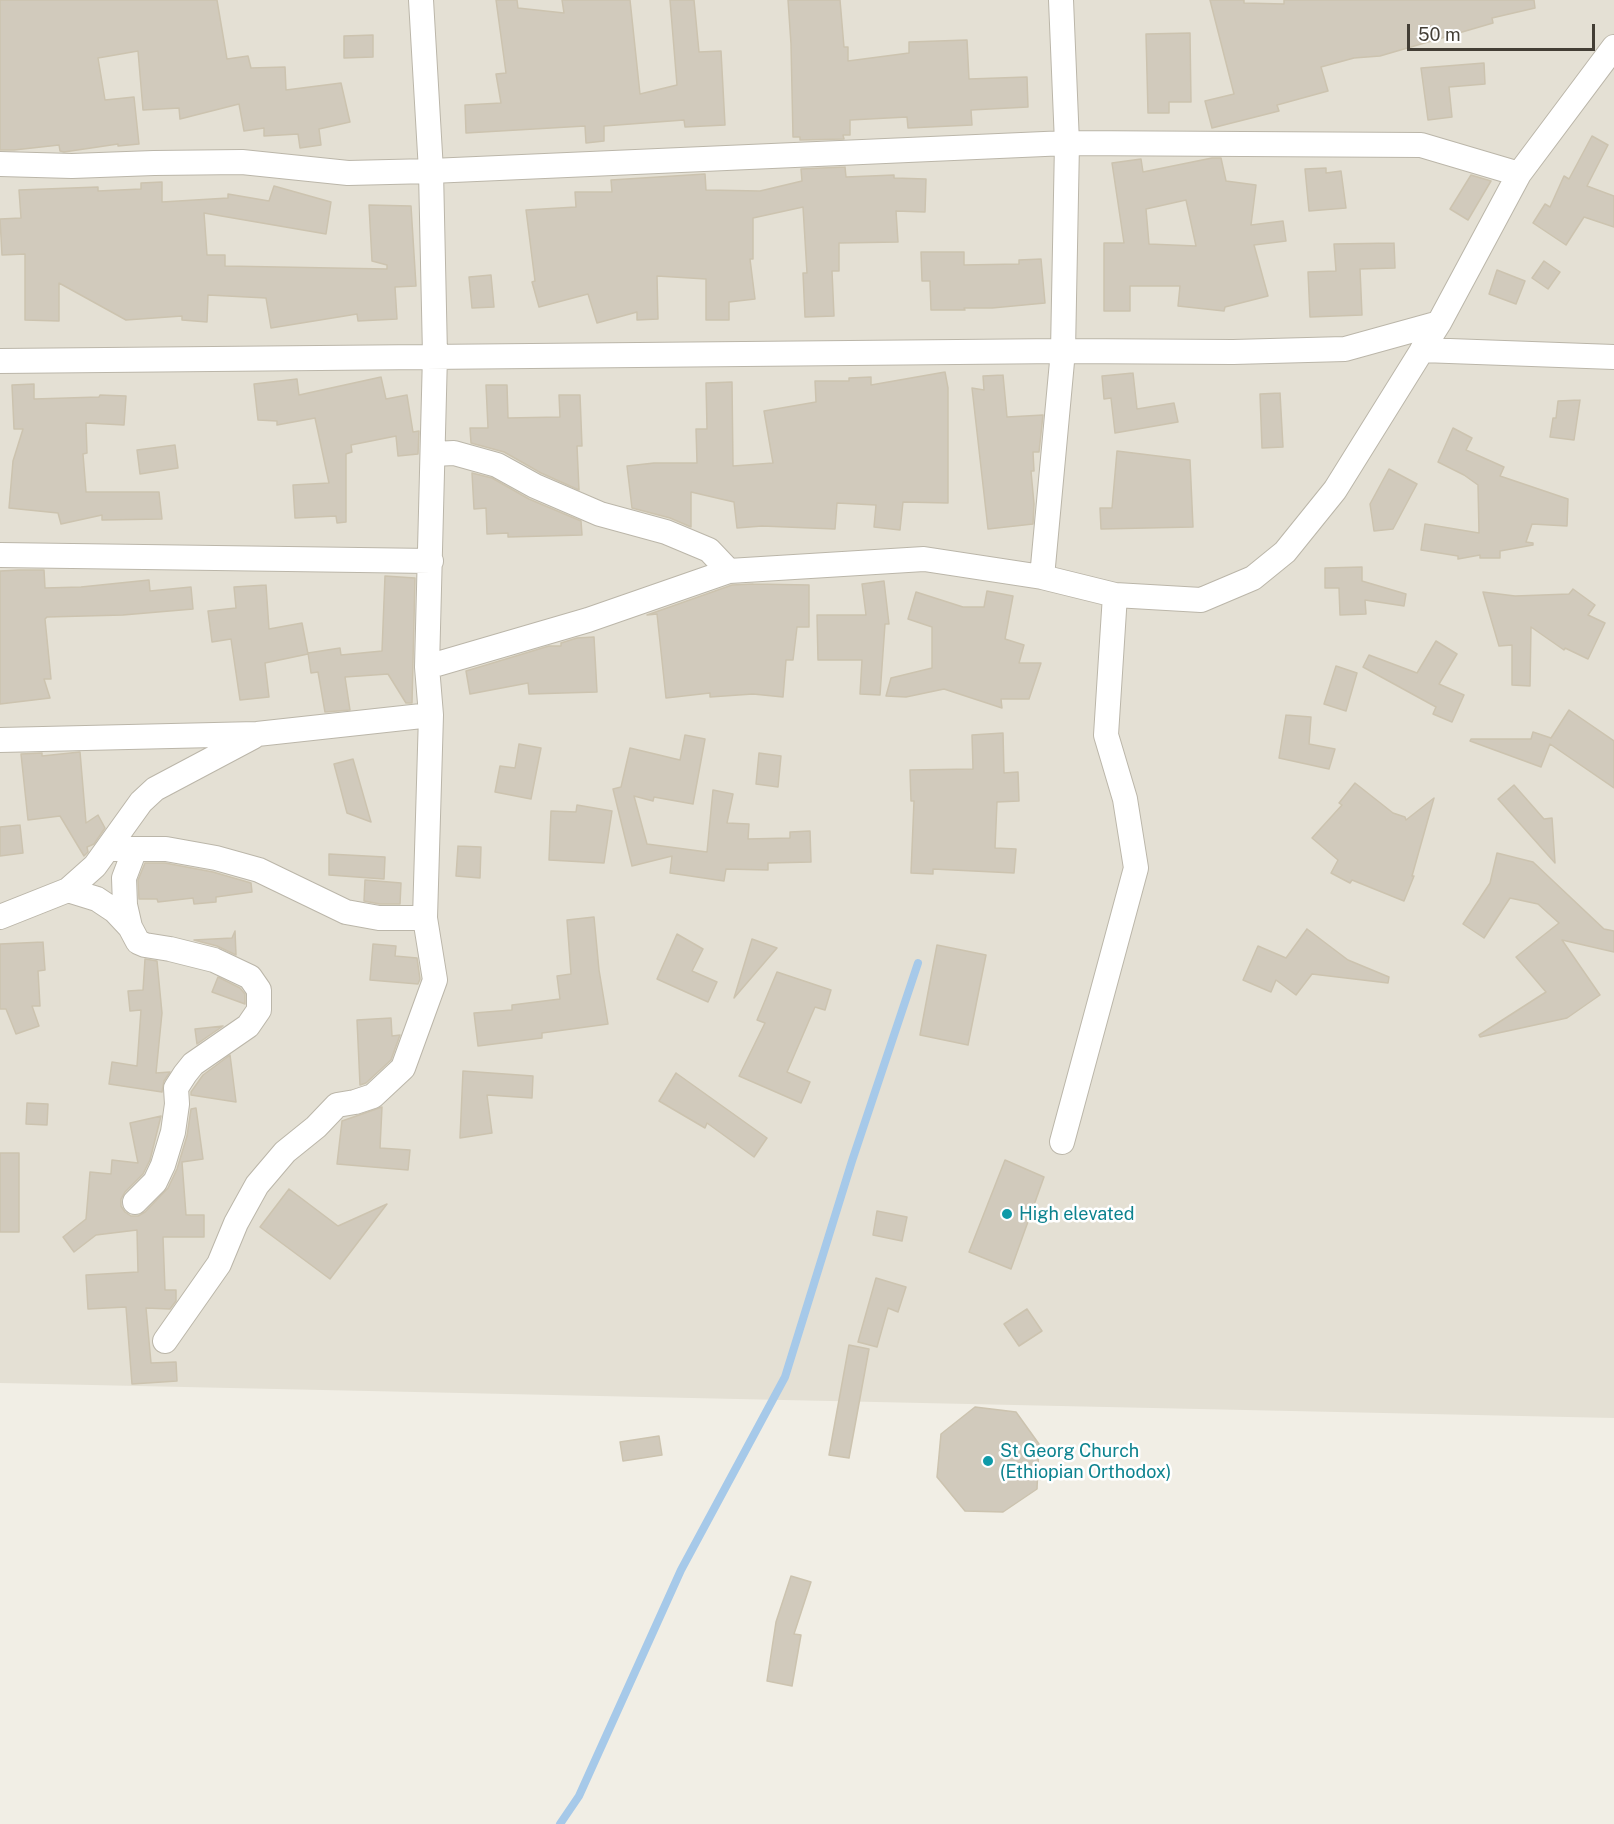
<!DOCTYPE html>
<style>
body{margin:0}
#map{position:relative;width:1614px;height:1824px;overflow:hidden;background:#f1eee5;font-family:"Public Sans",sans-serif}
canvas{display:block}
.scale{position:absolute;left:1407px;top:24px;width:188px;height:27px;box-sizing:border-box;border:3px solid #433e35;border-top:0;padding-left:8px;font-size:18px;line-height:21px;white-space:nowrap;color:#433e35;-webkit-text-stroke:4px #fff;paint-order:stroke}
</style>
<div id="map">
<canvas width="1614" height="1824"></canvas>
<div class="scale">50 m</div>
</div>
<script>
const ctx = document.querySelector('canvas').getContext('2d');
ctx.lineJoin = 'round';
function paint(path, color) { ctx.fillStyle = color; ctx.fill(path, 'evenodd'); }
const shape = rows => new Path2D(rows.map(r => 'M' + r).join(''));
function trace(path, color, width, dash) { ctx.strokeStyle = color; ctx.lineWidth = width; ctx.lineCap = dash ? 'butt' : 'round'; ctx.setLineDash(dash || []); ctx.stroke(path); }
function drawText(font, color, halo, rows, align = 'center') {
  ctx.font = font + ' "Public Sans",sans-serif'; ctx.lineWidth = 5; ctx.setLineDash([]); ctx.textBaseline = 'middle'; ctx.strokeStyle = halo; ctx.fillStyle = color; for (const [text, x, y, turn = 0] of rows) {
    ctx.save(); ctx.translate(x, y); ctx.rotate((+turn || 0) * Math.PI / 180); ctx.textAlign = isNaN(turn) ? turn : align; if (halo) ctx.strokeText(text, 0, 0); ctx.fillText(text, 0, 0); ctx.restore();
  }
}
paint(shape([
 [0,0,1614,0,1614,1418,0,1383]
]), '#e4e0d4');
trace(shape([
 [560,1824,579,1796,681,1570,785,1377,852,1161,918,963]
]), '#a6c9e9', 8);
const building = shape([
 [0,0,217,0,227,59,248,56,251,68,285,67,286,90,341,83,350,122,319,129,321,145,300,148,298,134,264,136,264,128,244,131,239,104,180,119,179,108,143,110,138,51,98,58,105,100,134,97,139,144,118,146,118,144,64,152,60,151,59,145,14,150,0,150,0,0],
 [496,0,517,0,518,8,564,13,562,0,630,0,640,94,677,85,670,0,694,0,699,52,721,51,725,125,685,127,684,120,604,126,604,141,586,143,585,126,466,133,465,105,501,103,496,74,506,73,496,0],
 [788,0,840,0,844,47,848,47,848,61,909,53,909,42,967,40,969,79,1027,77,1028,107,971,110,972,125,908,128,907,117,850,120,850,135,843,135,844,139,800,140,800,137,793,137,791,44,788,0],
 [1210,0,1244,0,1244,3,1284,4,1284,0,1534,0,1535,8,1492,18,1493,23,1380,56,1354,58,1321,67,1328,91,1277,105,1279,111,1212,128,1205,101,1234,94,1210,0],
 [1190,33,1191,102,1169,102,1169,113,1148,113,1146,34,1190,33],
 [373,35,373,57,344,58,344,36,373,35],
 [1484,63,1485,84,1449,87,1452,117,1428,120,1421,68,1484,63],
 [1592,136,1608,145,1587,186,1614,196,1614,227,1584,217,1566,245,1533,223,1545,204,1550,207,1564,176,1569,179,1592,136],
 [1212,158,1221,158,1226,181,1256,185,1251,225,1283,221,1286,241,1254,245,1268,296,1225,307,1224,311,1178,306,1180,286,1130,286,1130,311,1104,311,1104,243,1124,243,1112,163,1141,159,1143,172,1212,158],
 [1186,200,1196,246,1149,244,1146,209,1186,200],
 [845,167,846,177,894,175,894,178,926,179,925,212,896,211,898,242,839,243,839,271,832,271,834,316,805,317,803,273,807,273,803,207,753,218,753,259,750,259,755,299,729,302,729,320,706,320,706,279,657,276,658,319,637,320,637,312,597,323,588,294,539,307,532,282,535,281,526,210,576,207,575,192,612,192,611,180,705,174,706,190,760,191,802,181,801,169,845,167],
 [1326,168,1326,173,1341,171,1346,208,1309,211,1305,169,1326,168],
 [1471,175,1491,181,1468,220,1450,209,1471,175],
 [162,182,162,202,228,198,228,194,269,201,274,186,331,202,326,234,204,213,207,255,225,255,225,266,387,269,387,265,372,261,369,205,411,206,416,286,395,287,397,319,358,321,357,314,271,328,266,298,208,295,207,322,182,320,182,316,126,320,59,283,59,321,25,320,25,254,2,255,0,219,21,218,19,190,98,187,98,191,141,189,141,183,162,182],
 [1394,243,1395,268,1360,269,1362,315,1310,317,1308,272,1336,271,1334,244,1394,243],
 [921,252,964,252,964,265,1019,264,1019,260,1041,259,1045,303,992,308,964,308,965,310,931,310,930,281,922,281,921,252],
 [1544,261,1560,272,1548,289,1532,278,1544,261],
 [1497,270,1525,281,1516,304,1489,294,1497,270],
 [491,275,494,307,472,308,469,277,491,275],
 [945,372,948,388,948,503,903,502,900,530,874,527,876,505,837,503,835,529,762,526,737,528,734,502,691,492,691,527,670,518,632,508,627,466,654,463,697,463,696,429,707,429,706,383,732,382,733,466,773,463,764,411,816,402,815,381,849,381,849,378,871,377,871,385,945,372],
 [1133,373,1137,409,1174,403,1178,422,1115,433,1111,398,1104,399,1102,376,1133,373],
 [1003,375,1007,417,1043,415,1039,452,1033,452,1034,471,1031,471,1034,504,1033,524,988,529,972,388,984,390,983,376,1003,375],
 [381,377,386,399,407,395,413,432,419,431,418,454,398,456,396,436,351,445,352,452,346,454,346,522,337,523,336,516,295,518,293,485,329,483,315,418,277,425,277,421,258,420,254,384,297,379,299,395,381,377],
 [34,384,34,399,99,397,100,395,126,396,124,425,86,423,87,453,83,454,86,492,159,492,162,519,102,520,102,515,61,524,58,513,9,508,13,461,23,429,14,429,12,385,34,384],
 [486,385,507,385,508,418,560,417,559,395,580,395,582,446,577,446,579,490,541,473,504,452,471,443,470,428,488,428,486,385],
 [1280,393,1283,447,1262,448,1260,394,1280,393],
 [1580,400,1574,440,1550,437,1553,418,1556,418,1558,401,1580,400],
 [1453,428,1472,438,1466,450,1504,467,1500,476,1568,499,1567,526,1532,524,1526,542,1533,543,1533,545,1500,551,1500,558,1480,558,1480,555,1458,559,1458,556,1421,550,1425,524,1479,533,1478,485,1464,475,1438,462,1453,428],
 [175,445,178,468,140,474,137,450,175,445],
 [1117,451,1190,460,1193,527,1101,529,1100,508,1112,508,1117,451],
 [1389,469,1417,484,1393,529,1374,531,1370,504,1389,469],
 [472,473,492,478,529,499,581,521,582,535,508,537,508,533,487,534,486,508,474,509,472,473],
 [1362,567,1362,581,1406,594,1404,606,1365,600,1366,614,1340,615,1339,588,1325,588,1325,568,1362,567],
 [19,570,44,570,45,588,81,587,149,580,150,591,191,587,193,609,123,615,47,617,45,619,51,679,44,679,50,698,0,704,0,571,19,570],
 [385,576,415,578,412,703,406,703,388,674,345,677,350,710,325,712,318,672,311,673,308,653,340,648,341,655,382,651,385,576],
 [884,581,889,624,885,624,880,695,860,694,862,660,818,660,817,615,866,615,862,584,884,581],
 [753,584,809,585,809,627,797,627,793,660,786,660,783,697,753,694,710,697,710,693,666,698,657,614,647,615,732,585,753,584],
 [266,585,269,629,302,623,308,654,265,663,269,697,240,700,231,639,212,642,208,611,236,608,234,587,266,585],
 [1573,589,1595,605,1588,615,1605,623,1588,659,1565,648,1564,650,1531,627,1530,686,1512,685,1512,645,1499,646,1483,592,1515,596,1569,594,1573,589],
 [987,591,1013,596,1005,639,1024,645,1019,663,1041,663,1029,699,1001,699,1002,708,944,689,906,697,886,696,891,678,932,668,932,627,908,619,916,592,963,607,984,607,987,591],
 [594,637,597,692,529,694,528,683,470,694,466,671,549,646,561,646,561,643,577,638,594,637],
 [1436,641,1457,654,1439,684,1464,695,1452,722,1433,714,1436,707,1363,667,1369,655,1417,673,1436,641],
 [1336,666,1357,673,1346,711,1324,704,1336,666],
 [1569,710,1614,741,1614,788,1550,744,1541,767,1470,741,1471,739,1531,739,1533,732,1551,738,1569,710],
 [1286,715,1311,717,1309,744,1335,749,1329,769,1279,758,1286,715],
 [1003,733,1004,773,1018,772,1019,801,997,802,995,848,1016,849,1014,873,933,869,933,874,911,873,914,801,911,801,910,770,973,769,972,735,1003,733],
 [685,735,705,739,693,804,654,797,653,801,634,796,647,844,707,852,713,790,733,794,727,823,749,824,748,839,790,838,790,832,810,831,811,862,768,863,768,870,726,869,724,881,670,873,672,856,632,866,613,789,621,787,630,748,680,760,685,735],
 [519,744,541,748,531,799,495,792,500,766,515,768,519,744],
 [80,752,86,823,98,815,105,828,94,844,87,847,88,852,84,856,60,816,28,820,21,754,42,753,42,756,80,752],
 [759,753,781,756,778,787,756,784,759,753],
 [353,759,371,822,347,813,334,764,353,759],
 [1355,783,1393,813,1405,817,1406,820,1434,798,1412,876,1414,876,1404,901,1352,880,1350,883,1331,873,1338,860,1312,838,1342,805,1339,803,1355,783],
 [1514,785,1544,819,1552,818,1555,863,1498,799,1514,785],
 [577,805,612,811,604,863,549,860,551,811,576,812,577,805],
 [20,825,23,853,0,856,0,827,20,825],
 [458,846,481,847,480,878,456,876,458,846],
 [1497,853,1533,862,1604,929,1614,931,1614,952,1562,940,1600,995,1567,1018,1480,1037,1479,1035,1546,992,1516,957,1559,923,1538,904,1510,898,1484,938,1463,924,1490,883,1497,853],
 [329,854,385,857,384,879,329,875,329,854],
 [145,863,165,863,213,872,251,883,252,892,216,897,216,902,194,904,193,898,158,902,157,899,139,899,138,880,145,863],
 [365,880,401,883,400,904,380,904,364,901,365,880],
 [594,917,599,970,608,1024,542,1033,542,1038,478,1046,474,1013,512,1010,512,1005,560,999,557,976,571,974,567,920,594,917],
 [1307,929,1348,960,1389,977,1388,983,1312,974,1296,995,1276,980,1271,992,1243,980,1258,946,1286,958,1307,929],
 [235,931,236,955,217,946,194,940,232,938,235,931],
 [677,934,703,949,692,971,717,982,708,1002,657,979,677,934],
 [752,939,777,948,734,998,752,939],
 [43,942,45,970,38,971,40,1006,32,1006,39,1026,16,1034,6,1009,0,1009,0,944,43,942],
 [373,944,396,946,395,956,417,958,420,979,418,984,370,980,373,944],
 [937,945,986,955,968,1045,920,1035,937,945],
 [145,959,157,961,162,1013,156,1073,170,1072,164,1081,162,1092,109,1084,112,1062,137,1066,141,1010,130,1011,128,991,143,990,145,959],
 [777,972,831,990,825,1010,815,1007,787,1072,810,1082,801,1103,739,1076,765,1023,757,1020,777,972],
 [218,977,240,988,245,994,245,1004,212,992,218,977],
 [391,1018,392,1036,400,1035,391,1060,366,1083,360,1085,357,1020,391,1018],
 [223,1026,197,1044,195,1029,223,1026],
 [230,1055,236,1102,191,1095,191,1092,203,1075,230,1055],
 [463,1071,533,1076,532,1098,487,1095,492,1133,460,1138,463,1071],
 [676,1073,767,1138,754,1157,707,1123,705,1128,659,1101,676,1073],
 [27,1103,48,1104,47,1125,26,1124,27,1103],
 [382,1107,380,1148,410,1150,408,1170,337,1164,342,1121,382,1107],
 [196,1108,203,1159,182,1162,186,1215,204,1215,204,1237,163,1237,165,1290,176,1290,176,1301,170,1309,146,1308,151,1363,176,1362,177,1381,132,1384,126,1307,88,1309,86,1275,138,1272,137,1230,96,1235,74,1252,63,1237,86,1219,90,1172,111,1174,112,1160,138,1163,130,1123,161,1116,150,1160,143,1174,125,1192,121,1199,121,1206,125,1212,131,1216,138,1216,145,1212,168,1188,177,1169,187,1136,191,1109,196,1108],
 [0,1153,19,1153,19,1232,0,1232,0,1153],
 [1005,1160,1044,1177,1011,1269,969,1252,1005,1160],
 [289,1189,338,1226,387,1204,330,1279,260,1227,289,1189],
 [877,1211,907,1217,902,1241,873,1235,877,1211],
 [876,1278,906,1287,898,1312,888,1308,877,1347,858,1342,876,1278],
 [1027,1309,1042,1331,1019,1346,1004,1324,1027,1309],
 [849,1345,869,1349,849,1458,829,1455,849,1345],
 [975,1407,1016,1412,1039,1444,1037,1489,1003,1512,965,1511,937,1477,941,1434,975,1407],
 [659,1436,662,1455,623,1461,620,1442,659,1436],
 [791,1576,811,1582,794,1634,801,1635,792,1686,767,1681,776,1622,791,1576]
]);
paint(building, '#d1cabc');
trace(building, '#ccc3af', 1.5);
const minor = shape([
 [0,164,72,166,154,163,242,162,348,173,431,171,1067,143,1421,145,1519,174],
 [1422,350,1614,357],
 [0,361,1063,351,1233,352,1345,349,1439,323],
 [433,454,454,453,497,465,535,486,600,514,666,532,709,550,729,571],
 [0,555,431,561],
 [1042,577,1063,351,1067,143,1061,0],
 [427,667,588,620,729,571,924,559,1042,577,1115,595,1201,600,1253,578,1285,552,1335,490,1439,323,1519,174,1614,47],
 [0,740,257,734,431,715],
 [108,849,166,849,216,858,259,870,346,912,379,918,425,918],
 [68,890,97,899,115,911,130,927,138,942,145,945,170,949,214,960,250,977,259,990,259,1010,248,1026,193,1064,185,1074,176,1088,177,1104,173,1132,163,1165,155,1182,135,1202],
 [0,917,68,890,95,866,141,802,155,789,253,737],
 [130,927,125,905,124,878,135,849],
 [1062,1142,1136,868,1125,799,1106,735,1115,595],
 [165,1341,219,1264,236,1223,257,1185,285,1152,316,1127,337,1105,355,1102,373,1096,403,1068,435,980,425,918,431,715,427,667,435,355,431,171,421,0]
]);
trace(minor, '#bbb6a9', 26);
trace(minor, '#fff', 24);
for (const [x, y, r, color] of [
 [1007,1214,6,"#0f9aa8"],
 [988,1461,6,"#0f9aa8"]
]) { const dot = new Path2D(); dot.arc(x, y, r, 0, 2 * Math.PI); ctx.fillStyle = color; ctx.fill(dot); trace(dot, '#fff', 2); }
drawText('18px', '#0d838f', '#fff', [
 ["High elevated",1019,1214],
 ["St Georg Church",1000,1451],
 ["(Ethiopian Orthodox)",1000,1472]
], 'left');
</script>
